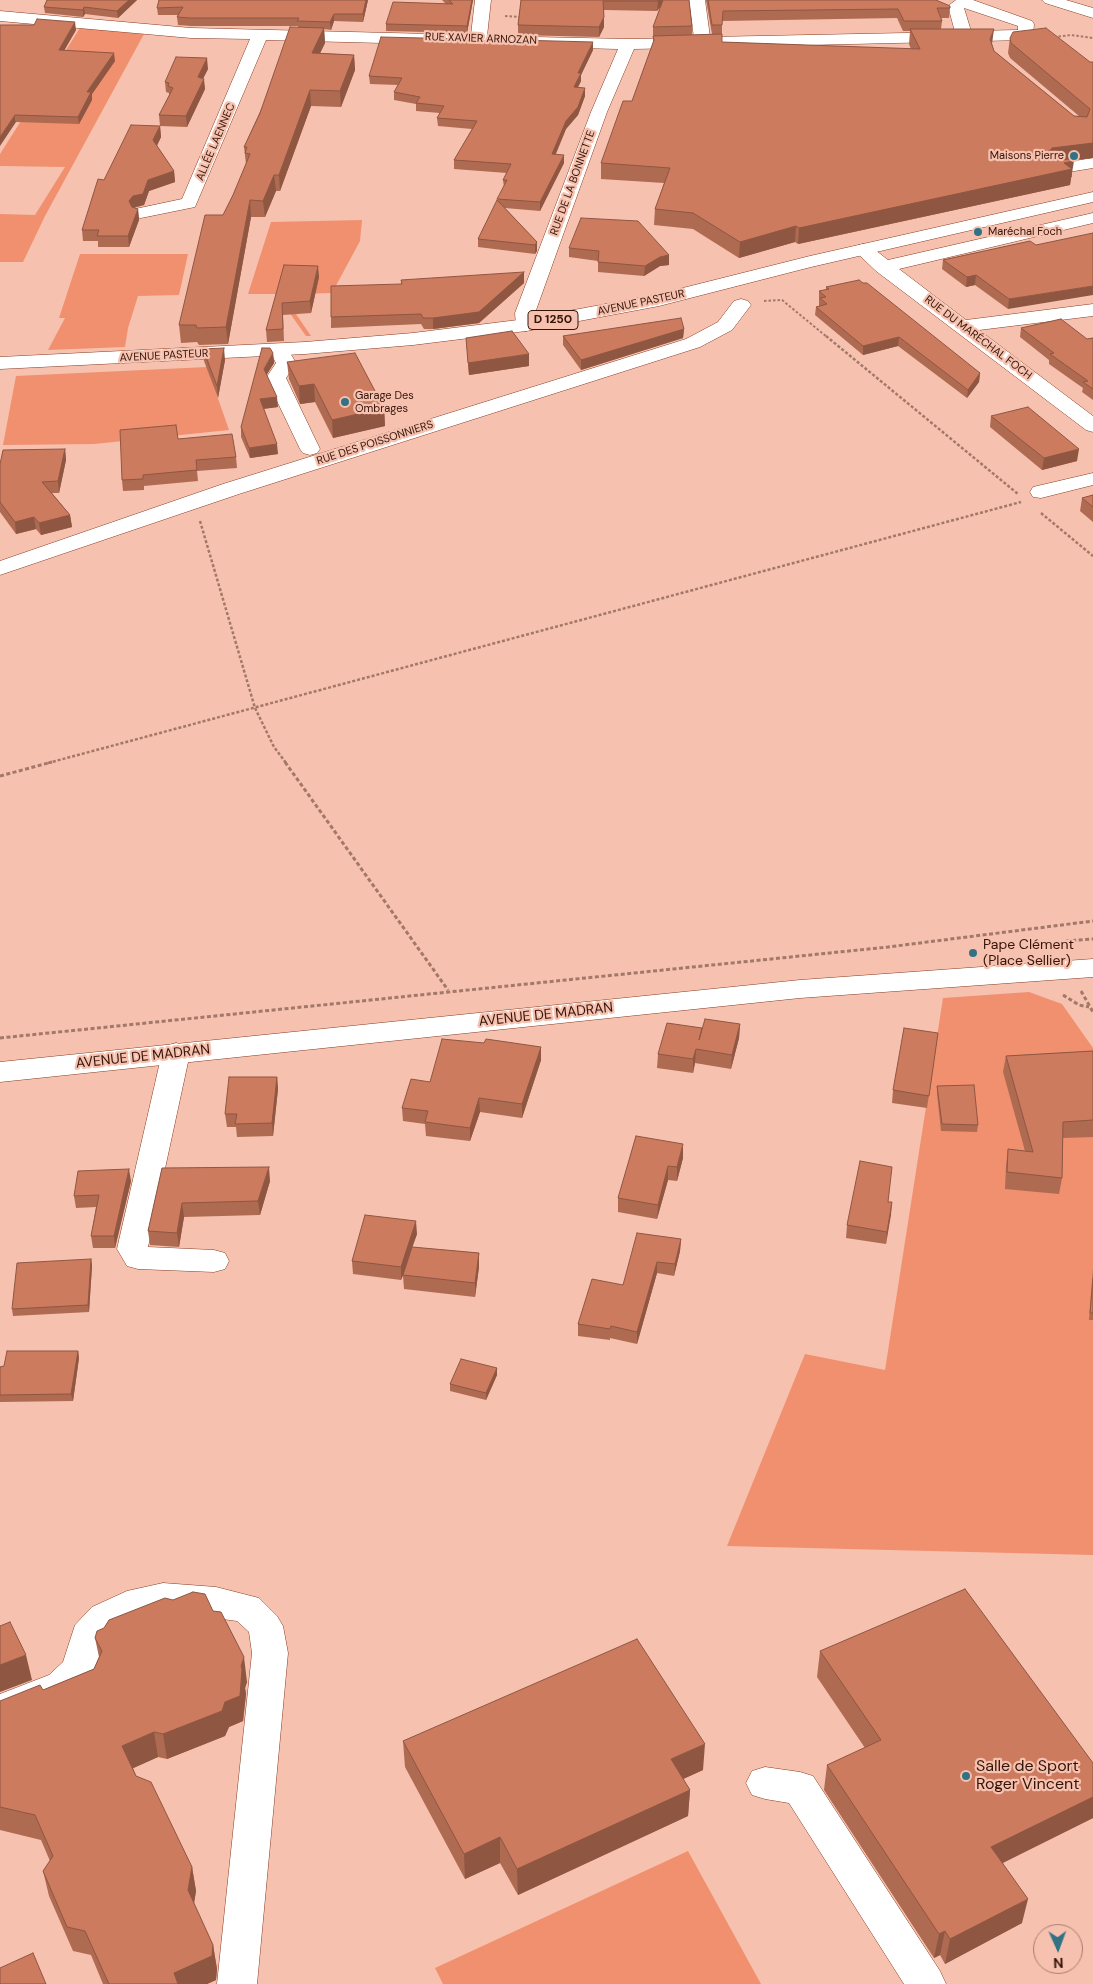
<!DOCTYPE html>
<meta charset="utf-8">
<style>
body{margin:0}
#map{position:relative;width:1093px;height:1984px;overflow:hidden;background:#f6c1af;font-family:"DM Sans",sans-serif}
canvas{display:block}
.north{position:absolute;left:1033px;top:1924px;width:50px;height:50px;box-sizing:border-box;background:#f6c1af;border:1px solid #a87c6d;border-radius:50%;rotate:178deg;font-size:14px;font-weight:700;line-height:20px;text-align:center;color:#341409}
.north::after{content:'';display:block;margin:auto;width:18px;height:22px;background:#317285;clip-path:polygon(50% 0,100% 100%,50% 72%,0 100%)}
</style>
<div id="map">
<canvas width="1093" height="1984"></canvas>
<div class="north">N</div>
</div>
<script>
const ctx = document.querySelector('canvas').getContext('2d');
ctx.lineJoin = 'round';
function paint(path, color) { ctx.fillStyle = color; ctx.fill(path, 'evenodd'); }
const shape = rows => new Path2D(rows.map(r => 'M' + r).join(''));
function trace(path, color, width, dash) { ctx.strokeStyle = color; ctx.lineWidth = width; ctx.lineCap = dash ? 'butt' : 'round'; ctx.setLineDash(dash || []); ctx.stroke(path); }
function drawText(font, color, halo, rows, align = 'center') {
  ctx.font = font + ' "DM Sans",sans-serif'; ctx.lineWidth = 4.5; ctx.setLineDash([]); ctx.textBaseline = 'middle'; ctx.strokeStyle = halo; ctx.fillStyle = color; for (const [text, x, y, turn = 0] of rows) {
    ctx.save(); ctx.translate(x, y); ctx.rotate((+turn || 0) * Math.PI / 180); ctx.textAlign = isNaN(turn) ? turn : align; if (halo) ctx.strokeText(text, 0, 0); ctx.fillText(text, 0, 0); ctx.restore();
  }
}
paint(shape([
 [80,28,144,34,45,216,23,262,0,262,0,214,35,215,65,167,0,166,0,154],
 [362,220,360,241,332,293,296,294,296,314,311,336,306,336,289,312,289,294,248,294,271,222],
 [80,254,188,254,179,295,138,296,128,328,125,347,48,350,65,318,59,318],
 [207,367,229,430,94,444,3,445,16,376],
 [1029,992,1062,1004,1093,1048,1093,1555,727,1546,805,1354,885,1370,943,998],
 [688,1851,761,1984,443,1984,435,1968]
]), '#f0906e');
const minor = shape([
 [475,0,491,0,487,36,628,39,694,38,689,0,705,0,710,37,955,32,948,6,956,0,973,0,1032,21,1034,24,1033,35,1025,40,634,49,607,112,535,313,536,325,533,329,526,331,519,329,516,325,515,313,591,112,618,49,266,40,195,207,141,218,135,217,132,213,135,209,182,199,250,39,191,38,0,21,0,11,191,28,471,35,475,0],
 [964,8,1018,26,1018,30,971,31,964,8],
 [1093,158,1093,168,1056,174,1050,173,1047,169,1050,165,1056,164,1093,158],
 [1093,213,1093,223,899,269,966,320,1093,304,1093,316,979,330,1093,416,1093,432,1086,430,876,271,854,250,856,246,863,244,870,246,888,260,1093,213],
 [741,299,748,301,751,305,732,330,700,347,239,494,0,575,0,561,223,484,686,339,718,322,734,301,741,299],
 [279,344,286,346,296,363,286,378,320,449,317,453,310,455,303,453,300,449,266,378,276,363,269,350,272,346,279,344],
 [1093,473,1093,485,1041,498,1033,497,1030,492,1033,487,1093,473],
 [176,1043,186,1046,190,1053,148,1247,214,1250,225,1253,229,1261,225,1269,214,1272,138,1269,127,1266,117,1249,162,1053,166,1046,176,1043],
 [163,1583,216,1587,259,1598,277,1616,283,1626,288,1653,257,1984,217,1984,252,1653,249,1632,237,1621,163,1611,134,1619,116,1627,103,1642,97,1669,92,1680,75,1697,0,1726,0,1694,49,1675,63,1662,75,1625,92,1607,127,1591,163,1583],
 [765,1767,800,1772,813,1776,940,1971,946,1984,904,1984,789,1803,765,1799,752,1795,746,1783,752,1771,765,1767]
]);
const major = shape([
 [1093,192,1093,202,811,267,659,306,526,331,413,345,305,354,0,369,0,357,305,342,413,333,526,319,659,294,810,256,1093,192],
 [1093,959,1093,977,800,998,0,1082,0,1062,800,980,1093,959]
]);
const highway = shape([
 [1042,0,1066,0,1093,8,1093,18,1045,3,1042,0]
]);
trace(minor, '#883d22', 1);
trace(major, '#883d22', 1);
trace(highway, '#883d22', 1);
trace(shape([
 [505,16,520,17],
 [1054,37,1071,35,1093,38],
 [764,301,782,300,827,337]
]), '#a47869', 2, [2.5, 2]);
trace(shape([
 [826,336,1018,494],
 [1041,513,1093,556],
 [200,521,255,708,274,747,286,763],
 [48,763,1021,502]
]), '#a47869', 2.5, [3, 2]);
trace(shape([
 [285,762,448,990],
 [0,776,52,762],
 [1062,947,1067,941,1093,939],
 [1081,991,1093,1012],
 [1063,995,1079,1005,1089,1007],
 [0,1038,888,947,1093,921]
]), '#a47869', 3, [4, 2.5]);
paint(minor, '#fff');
paint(major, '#fff');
paint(highway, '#fff');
paint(shape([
 [47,0,137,0,118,18,85,14,83,17,45,13,44,7],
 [159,0,368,0,363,22,334,21,331,30,324,29,325,43,320,53,354,55,355,70,341,107,311,106,280,191,276,191,265,217,251,217,228,344,199,345,197,342,181,343,179,325,223,215,233,195,246,164,244,147,298,28,298,26,191,26,178,25,177,17,178,15,158,15,157,8],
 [442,0,473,0,467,33,386,31,386,24,446,4],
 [521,0,689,0,692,26,692,35,712,34,706,0,936,0,950,8,949,18,941,18,942,21,941,29,992,44,994,51,1074,116,1079,116,1010,58,1008,53,1010,38,1090,62,1093,62,1093,158,1072,160,1072,177,1071,177,1070,185,798,244,795,242,739,258,693,229,654,225,655,209,664,183,601,179,601,163,632,101,653,43,653,27,661,6,657,11,604,10,604,27,599,37,518,35,518,25],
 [897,18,903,31,910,31,909,44,911,49,722,42,722,21],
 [0,25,76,30,64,50,115,61,92,94,92,100,79,124,16,122],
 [593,50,581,75,581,81,578,87,585,96,578,115,566,129,556,154,564,163,540,211,505,208,537,242,537,251,535,254,478,247,478,239,504,187,503,180,507,173,454,169,454,160,472,129,438,126,437,118,440,113,416,111,416,104,394,100,394,92,398,85,370,84,369,76],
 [208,69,203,78,205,89,187,127,160,126,159,115,169,96,169,93,166,92,165,82],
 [160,126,161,137,157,146,174,171,175,182,149,191,144,205,134,208,138,209,139,220,129,247,98,247,98,241,83,241,82,230,104,180],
 [1030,241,1008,309,975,285,966,287,942,269,943,260],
 [569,248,669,255,669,265,660,266,644,276,598,272,598,261,569,257],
 [284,265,319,277,311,313,283,315,284,341,267,342,266,330],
 [401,280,524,283,479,323,433,329,424,329,421,324,331,328,331,317,401,284],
 [826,287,980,373,979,382,967,398,898,346,863,355,815,315,816,307,819,306,819,291,826,290],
 [1021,328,1087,339,1093,338,1093,400,1082,392,1083,388,1049,364,1049,360,1020,337],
 [684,329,683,338,581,370,563,345,563,336],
 [466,338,529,366,469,375],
 [203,349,225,360,218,398,204,361],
 [273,353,274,363,266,375,278,407,264,409,278,454,250,458,241,437,241,427],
 [287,362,384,408,385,426,333,438,315,402,300,404,289,379],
 [991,416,1077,461,1042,470,990,427],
 [178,439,236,457,237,468,197,471,198,481,144,486,144,490,123,491,122,480],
 [65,449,66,460,59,493,52,493,70,515,72,527,41,535,36,529,16,534,0,512,0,464],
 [1093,495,1093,522,1080,511,1082,498],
 [740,1024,739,1038,731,1069,695,1063,693,1073,657,1068,658,1054,702,1028],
 [938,1033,927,1108,892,1103,893,1090],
 [1093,1051,1093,1137,1063,1138,1062,1178,1059,1194,1005,1189,1006,1166,1008,1149,1025,1151,1003,1072,1006,1056],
 [541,1060,522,1118,480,1112,470,1141,426,1136,425,1124,403,1121,402,1108,430,1082],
 [277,1077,278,1089,273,1136,237,1137,236,1127,227,1127,225,1114],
 [937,1086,978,1125,977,1132,941,1131,937,1093],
 [636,1136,683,1158,677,1181,668,1180,657,1219,618,1212,618,1198],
 [162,1168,270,1181,260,1215,184,1217,179,1247,150,1245,148,1231],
 [131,1181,115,1248,93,1248,91,1236,96,1207,76,1208,74,1196],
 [888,1202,892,1202,886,1244,846,1238,847,1225],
 [417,1234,412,1247,479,1253,479,1267,475,1297,404,1289,403,1276,401,1280,353,1274,352,1261],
 [681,1239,680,1251,674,1276,657,1273,637,1344,610,1338,610,1340,578,1336,578,1324,623,1285],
 [91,1259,92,1266,89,1312,13,1316,12,1309],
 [1093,1268,1093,1320,1089,1320],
 [78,1351,79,1358,73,1401,0,1402,0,1367,4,1366],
 [497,1368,497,1375,486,1400,450,1391,450,1384],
 [95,1638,247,1682,245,1688,246,1694,243,1721,229,1727,225,1736,167,1759,158,1757,133,1768,136,1776,192,1867,196,1891,194,1904,213,1945,217,1969,216,1980,207,1984,103,1984,91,1955,73,1951,49,1896,43,1871,50,1861,41,1840,0,1830,0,1701,43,1690,94,1669,99,1657],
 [820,1651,1093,1763,1093,1818,1003,1863,1022,1923,945,1964,940,1955,934,1958,824,1790,827,1765,865,1748,817,1677],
 [403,1741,703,1770,683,1779,690,1790,688,1816,518,1895,500,1863,465,1879,405,1767]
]), '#af6a52');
paint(shape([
 [129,0,137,0,118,18,117,11],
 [366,0,368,0,363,22,363,14],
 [472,0,473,0,467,33,467,26],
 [658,0,666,0,657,11,658,1],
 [84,7,85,14,83,17,83,10],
 [334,14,334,21,331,30,330,22],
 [604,17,604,27,599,37,599,27],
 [75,22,76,30,60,58,59,50],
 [324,28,325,43,313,68,312,53],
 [994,29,992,44,990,39],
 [593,42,593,50,581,75,581,81,574,95,574,87,578,73],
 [114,53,115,61,92,94,92,100,79,124,78,117,87,92],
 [354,55,355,70,341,107,340,91],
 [207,58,208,69,199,87,198,77],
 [204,79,205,89,187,127,186,116],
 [585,88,585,96,578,115,566,129,552,162,552,154,566,121],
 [310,90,311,106,280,191,279,175],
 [15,115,16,122,0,146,0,137],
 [160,126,161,137,154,151,153,140],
 [1093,143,1093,158,1050,163,1047,154,1052,148],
 [564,155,564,163,540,211,540,202],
 [1074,161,1070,185,798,244,799,228],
 [174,171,175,182,149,191,144,205,135,207,130,212,129,201,148,180],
 [274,175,276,191,265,217,263,201],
 [250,200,251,217,228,344,226,327],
 [138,209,139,220,129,247,128,236],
 [796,226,795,242,739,258,740,242],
 [537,242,537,251,535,254,535,245],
 [669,255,669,265,660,266,644,276,645,266,660,257],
 [318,266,319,277,311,313,310,301],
 [524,272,524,283,479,323,433,329,433,318],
 [976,275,975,285,966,287,967,277],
 [1093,286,1093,295,1008,309,1009,299],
 [684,329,683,338,581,370,581,360],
 [899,337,898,346,863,355,863,346],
 [224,348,225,360,218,398,217,386],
 [273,353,274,363,264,379,264,369],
 [529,354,529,366,469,375,468,363],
 [980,373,979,382,967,398,968,390],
 [314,384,315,402,300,404,299,386],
 [277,397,278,407,261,409,260,399],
 [384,408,385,426,333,438,332,420],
 [277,444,278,454,250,458,249,448],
 [65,449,66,460,59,493,58,481],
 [1079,449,1077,461,1042,470,1044,458],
 [70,515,72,527,41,535,39,523],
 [34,517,36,529,16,534,15,522],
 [740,1024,739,1038,731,1069,732,1055],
 [541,1047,541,1060,522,1118,522,1104],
 [696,1049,695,1063,693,1073,693,1059],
 [277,1077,278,1089,273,1136,272,1123],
 [479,1098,480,1112,470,1141,470,1128],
 [683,1144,683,1158,677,1181,677,1167],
 [668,1166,668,1180,657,1219,658,1205],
 [269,1167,270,1181,260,1215,258,1201],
 [129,1169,131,1181,115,1248,114,1236],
 [892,1202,891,1215,886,1244,887,1232],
 [182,1203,184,1217,179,1247,177,1233],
 [416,1221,417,1234,401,1280,401,1267],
 [681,1239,680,1251,674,1276,675,1264],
 [479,1253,479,1267,475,1297,475,1283],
 [91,1259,92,1266,89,1312,88,1305],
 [657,1262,657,1273,637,1344,637,1332],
 [78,1351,79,1358,73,1401,71,1394],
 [497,1368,497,1375,486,1400,486,1393],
 [26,1655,32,1680,0,1692,0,1665],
 [244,1657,247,1682,245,1688,246,1694,243,1721,229,1727,225,1736,167,1759,163,1734,241,1666],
 [154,1732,158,1757,127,1771,122,1746],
 [705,1744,703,1770,670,1785,671,1759],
 [690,1790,688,1816,518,1895,517,1869],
 [1093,1797,1093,1818,986,1871,991,1847],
 [500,1837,500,1863,465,1879,464,1854],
 [192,1867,196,1891,192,1914,188,1890],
 [1028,1899,1022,1923,945,1964,950,1939],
 [945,1931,940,1955,934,1958,939,1934],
 [213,1945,217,1969,216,1980,207,1984,176,1984,174,1973]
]), '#8f5642');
const building = shape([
 [47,0,129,0,117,11,84,7,83,10,44,7,47,0],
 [159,0,366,0,363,14,334,14,330,22,297,21,299,18,190,18,177,17,183,7,157,8,159,0],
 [449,0,472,0,467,26,386,24,393,2,453,4,449,0],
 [521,0,658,0,658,1,603,1,604,17,599,27,518,25,521,0],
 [663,0,689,0,692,26,653,27,663,0],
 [708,0,936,0,950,6,950,8,937,8,942,21,904,21,898,9,723,11,722,25,712,25,708,0],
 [37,19,75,22,59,50,114,53,87,92,91,92,78,117,15,115,0,137,0,25,34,25,37,19],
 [290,27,324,28,312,53,354,55,340,91,310,90,279,175,274,175,263,201,250,200,226,327,197,328,196,325,179,325,205,215,223,215,233,195,250,154,245,153,247,147,244,147,260,113,290,27],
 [1046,28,1090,62,1093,62,1093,143,1052,148,1047,154,1051,159,1058,160,1070,159,1074,161,1064,163,1072,169,799,228,796,226,740,242,693,213,655,209,670,168,601,163,623,101,632,101,654,40,653,36,722,34,722,42,920,49,910,29,994,29,990,39,994,51,1074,116,1087,117,1090,109,1011,43,1010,38,1013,32,1046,28],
 [381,37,464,39,515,44,516,40,593,42,578,73,581,73,574,87,585,88,578,107,566,121,552,154,564,155,540,202,497,199,507,180,503,180,511,164,454,160,477,121,437,118,444,106,416,103,420,97,394,92,402,78,369,76,381,37],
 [176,57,207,58,198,77,204,79,186,116,159,115,173,88,168,86,169,83,165,82,176,57],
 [131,125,160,126,153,140,174,171,148,180,143,194,133,196,129,201,132,207,138,209,128,236,97,236,99,230,82,230,98,179,104,180,131,125],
 [497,200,537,242,535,245,478,239,497,200],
 [581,218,638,221,669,255,660,257,645,266,598,262,599,251,569,248,581,218],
 [1093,233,1093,286,1009,299,976,275,967,277,943,260,1030,241,1036,245,1093,233],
 [284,265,318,266,310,301,282,303,283,329,266,330,284,265],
 [524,272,479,312,433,318,423,318,421,314,331,317,331,286,402,284,401,280,524,272],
 [859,280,863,283,867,283,980,373,968,390,899,337,863,346,816,307,827,304,820,298,826,297,819,291,829,289,826,287,859,280],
 [681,318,684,329,581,360,563,336,681,318],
 [1061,319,1087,339,1093,338,1093,389,1083,382,1088,381,1050,354,1054,353,1021,328,1061,319],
 [512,331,529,354,468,363,466,338,512,331],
 [224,348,217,386,203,349,224,348],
 [262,348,270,348,273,353,264,369,277,397,260,399,277,444,249,448,241,427,262,348],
 [355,353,384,408,332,420,314,384,299,386,287,362,355,353],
 [1028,407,1079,449,1044,458,991,416,1028,407],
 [176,425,178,439,232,434,236,457,196,460,197,470,143,475,143,479,122,480,120,430,176,425],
 [65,449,58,481,42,482,70,515,39,523,34,517,15,522,0,502,0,464,3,450,65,449],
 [1093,495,1093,507,1082,498,1093,495],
 [705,1019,740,1024,732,1055,696,1049,693,1059,658,1054,667,1023,702,1028,699,1040,705,1019],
 [904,1028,938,1033,929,1096,893,1090,904,1028],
 [442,1039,484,1043,486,1039,541,1047,522,1104,479,1098,470,1128,425,1122,428,1111,402,1108,411,1079,430,1082,442,1039],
 [1093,1051,1093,1120,1063,1122,1062,1178,1007,1172,1008,1149,1033,1152,1006,1056,1093,1051],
 [229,1077,277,1077,272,1123,235,1124,237,1114,225,1114,229,1077],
 [974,1085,978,1125,942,1124,937,1086,974,1085],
 [636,1136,683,1144,677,1167,668,1166,658,1205,618,1198,636,1136],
 [860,1161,892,1167,888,1202,892,1202,887,1232,847,1225,860,1161],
 [269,1167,258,1201,182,1203,177,1233,148,1231,162,1168,269,1167],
 [129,1169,114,1236,91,1236,99,1195,74,1196,78,1171,129,1169],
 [365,1215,416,1221,401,1267,352,1261,365,1215],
 [637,1233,681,1239,675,1264,657,1262,637,1332,611,1326,610,1329,578,1324,592,1279,623,1285,637,1233],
 [412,1247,479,1253,475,1283,403,1275,412,1247],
 [91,1259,88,1305,12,1309,17,1263,91,1259],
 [1093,1279,1093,1313,1090,1313,1093,1279],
 [7,1351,78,1351,71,1394,0,1395,0,1367,4,1366,7,1351],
 [461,1359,497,1368,486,1393,450,1384,461,1359],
 [965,1589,1093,1763,1093,1797,991,1847,1028,1899,950,1939,945,1931,939,1934,827,1765,881,1740,820,1651,965,1589],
 [193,1592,205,1594,213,1611,221,1612,244,1657,241,1666,242,1669,240,1696,225,1702,222,1711,163,1734,154,1732,122,1746,136,1776,151,1782,192,1867,188,1890,213,1945,212,1956,174,1973,178,1984,109,1984,85,1931,67,1927,43,1871,53,1856,35,1815,0,1807,0,1701,40,1685,43,1690,94,1669,102,1651,95,1638,97,1631,104,1628,109,1620,165,1598,173,1600,193,1592],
 [10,1622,26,1655,0,1665,0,1626,10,1622],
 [637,1639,705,1744,671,1759,690,1790,517,1869,500,1837,464,1854,403,1741,637,1639],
 [33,1953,46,1984,0,1984,0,1968,33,1953]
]);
paint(building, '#cc7b5f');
trace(building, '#8f5642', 1);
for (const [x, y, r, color] of [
 [1074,156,5,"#317285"],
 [978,232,5,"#317285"],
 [345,402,5,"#317285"],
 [973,953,5,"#317285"],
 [966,1776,5,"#317285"]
]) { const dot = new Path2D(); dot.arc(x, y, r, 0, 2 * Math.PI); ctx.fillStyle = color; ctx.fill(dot); trace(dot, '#f6c1af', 2); }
drawText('11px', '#341409', '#f6c1af', [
 ["RUE XAVIER ARNOZAN",481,39,2],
 ["ALLÉE LAENNEC",216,142,-67],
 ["RUE DE LA BONNETTE",573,183,-70],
 ["AVENUE PASTEUR",641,303,-12],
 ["RUE DU MARÉCHAL FOCH",978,338,37],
 ["AVENUE PASTEUR",164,356,-3],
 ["RUE DES POISSONNIERS",375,443,-18]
]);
drawText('11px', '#341409', '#f6c1af', [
 ["Maisons Pierre",1064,156,"right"],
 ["Maréchal Foch",988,232],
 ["Garage Des",355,396],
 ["Ombrages",355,409]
], 'left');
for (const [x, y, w] of [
 [553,320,50]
]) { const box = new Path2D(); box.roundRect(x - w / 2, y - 9.5, w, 19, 4); ctx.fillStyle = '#f6c1af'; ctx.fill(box); trace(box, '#341409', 1); }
drawText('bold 12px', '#341409', null, [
 ["D 1250",553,320]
]);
drawText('14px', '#341409', '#f6c1af', [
 ["Pape Clément",983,945],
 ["(Place Sellier)",983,961]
], 'left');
drawText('14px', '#341409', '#f6c1af', [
 ["AVENUE DE MADRAN",546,1015,-6],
 ["AVENUE DE MADRAN",143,1057,-6]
]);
drawText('16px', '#341409', '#f6c1af', [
 ["Salle de Sport",976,1767],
 ["Roger Vincent",976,1785]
], 'left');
</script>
